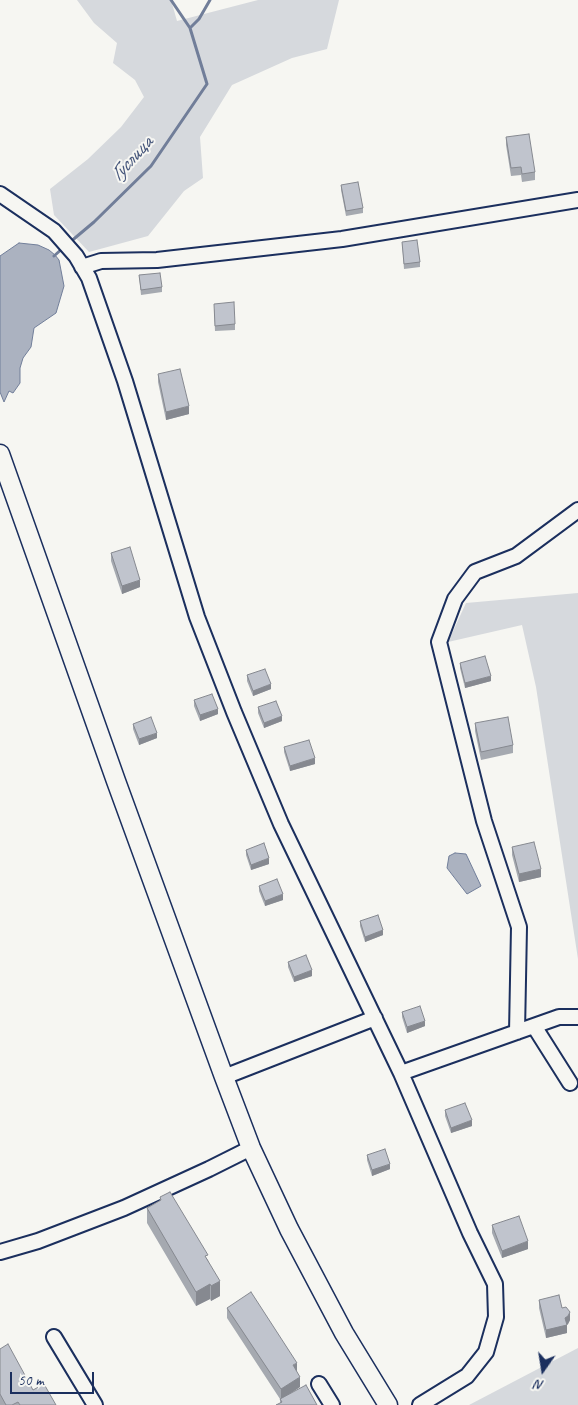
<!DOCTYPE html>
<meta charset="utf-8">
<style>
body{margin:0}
#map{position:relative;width:578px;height:1405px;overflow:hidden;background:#f6f6f2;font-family:Caveat,sans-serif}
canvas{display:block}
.north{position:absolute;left:518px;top:1345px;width:50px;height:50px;-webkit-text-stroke:4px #f6f6f2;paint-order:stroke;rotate:193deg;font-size:14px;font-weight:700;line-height:20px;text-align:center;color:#1b2f5e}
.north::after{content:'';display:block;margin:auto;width:18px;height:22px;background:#1b2f5e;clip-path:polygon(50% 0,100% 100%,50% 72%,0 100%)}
.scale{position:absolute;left:10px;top:1372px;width:84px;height:22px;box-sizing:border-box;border:2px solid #1b2f5e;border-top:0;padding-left:6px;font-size:15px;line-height:18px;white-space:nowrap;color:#1b2f5e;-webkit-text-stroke:4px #f6f6f2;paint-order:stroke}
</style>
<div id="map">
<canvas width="578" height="1405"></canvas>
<div class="north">N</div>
<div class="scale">50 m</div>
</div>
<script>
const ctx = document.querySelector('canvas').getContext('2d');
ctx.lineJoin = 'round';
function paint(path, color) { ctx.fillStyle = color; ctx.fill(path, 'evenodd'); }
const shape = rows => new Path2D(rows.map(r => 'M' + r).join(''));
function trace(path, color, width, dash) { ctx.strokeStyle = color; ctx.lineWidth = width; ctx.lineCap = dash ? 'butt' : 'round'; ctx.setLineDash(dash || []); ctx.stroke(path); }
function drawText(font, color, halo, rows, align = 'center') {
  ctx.font = font + ' Caveat,sans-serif'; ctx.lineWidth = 4; ctx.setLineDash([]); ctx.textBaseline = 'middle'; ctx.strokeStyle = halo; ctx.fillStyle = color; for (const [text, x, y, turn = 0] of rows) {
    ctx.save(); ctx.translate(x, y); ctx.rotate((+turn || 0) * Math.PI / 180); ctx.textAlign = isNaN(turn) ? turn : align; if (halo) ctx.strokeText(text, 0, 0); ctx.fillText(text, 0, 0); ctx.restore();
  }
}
paint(shape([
 [77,0,171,0,177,21,258,0,339,0,327,49,292,58,232,85,200,137,203,178,184,191,148,236,89,252,54,215,50,189,88,159,121,127,144,97,135,80,113,63,117,43,94,23],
 [578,593,578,959,536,687,522,625,448,642,466,603],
 [578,1348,578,1405,469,1405]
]), '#d6d9dd');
const water = shape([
 [19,243,38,245,49,250,55,255,59,260,64,286,56,313,34,328,31,347,23,358,20,368,20,383,13,393,9,391,4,402,0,392,0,256,19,243],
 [455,853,466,854,481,886,467,894,447,868,449,856,455,853]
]);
paint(water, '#abb2c0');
trace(water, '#717e99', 1);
trace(shape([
 [190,28,199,19,210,0],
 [69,243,94,222,151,166,207,84,190,28,171,0],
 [54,256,64,247]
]), '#717e99', 3);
const minor = shape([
 [0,194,54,231,76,256,89,278,125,381,197,617,234,712,281,824,401,1073,470,1233,495,1284,496,1317,486,1352,467,1376,420,1405],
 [82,267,101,261,157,260,342,239,578,200],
 [534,1026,570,1083],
 [517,1032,519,927,484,821,439,642,455,599,475,572,516,556,578,510],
 [401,1073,559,1017,578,1017],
 [224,1077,375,1018],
 [0,1252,38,1241,124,1208,209,1169,251,1148],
 [54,1337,95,1405],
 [319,1384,332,1405]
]);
const major = shape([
 [0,454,116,781,224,1077,251,1148,289,1229,344,1333,388,1405]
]);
trace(minor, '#1b2f5e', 18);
trace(major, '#1b2f5e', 21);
trace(minor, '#f6f6f2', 14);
trace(major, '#f6f6f2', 18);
paint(shape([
 [506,137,535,172,535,180,522,182,521,175,511,176,506,145],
 [341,185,363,208,363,213,346,216,341,190],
 [402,242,420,262,420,267,404,269],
 [139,275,162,287,162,292,141,295],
 [214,309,235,324,235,330,215,331],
 [158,374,189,414,166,420,158,382],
 [111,553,140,587,122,594,111,561],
 [460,663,491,681,465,688,460,668],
 [247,675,271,689,253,696,247,681],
 [194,700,218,714,200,721,194,706],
 [258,707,282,721,264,728,258,713],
 [475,723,513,745,513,753,481,760,475,731],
 [133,724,157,738,139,745,133,729],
 [284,747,315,764,290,771,284,752],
 [512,847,541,877,519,882,512,855],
 [246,850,269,864,251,870,246,855],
 [259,886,283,900,265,906,259,891],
 [360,921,383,935,365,942,360,926],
 [288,962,312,976,294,982,288,967],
 [402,1012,425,1026,407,1033,402,1017],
 [445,1110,472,1126,451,1133,445,1116],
 [367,1155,390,1169,372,1176,367,1160],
 [160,1197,208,1260,220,1296,211,1301,210,1299,196,1306,147,1223,147,1208,160,1201],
 [492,1225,528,1249,502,1258,492,1233],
 [539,1300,562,1308,570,1320,568,1324,567,1325,567,1333,546,1338,539,1308],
 [227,1308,297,1372,300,1387,283,1398,317,1405,280,1403,280,1399,227,1318],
 [0,1349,33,1390,56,1405,0,1405]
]), '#a5a9b0');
paint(shape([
 [189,406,189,414,166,420,166,412],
 [140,580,140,587,122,594,122,586],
 [491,676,491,681,465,688,465,683],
 [271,684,271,689,253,696,253,691],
 [218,709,218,714,200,721,200,715],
 [282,716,282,721,264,728,264,723],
 [157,733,157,738,139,745,139,739],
 [315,758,315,764,290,771,290,766],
 [269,858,269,864,251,870,251,865],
 [541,869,541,877,519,882,519,874],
 [283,894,283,900,265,906,265,901],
 [383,930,383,935,365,942,365,937],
 [312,970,312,976,294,982,294,977],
 [425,1021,425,1026,407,1033,407,1027],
 [472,1120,472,1126,451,1133,451,1128],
 [390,1164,390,1169,372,1176,372,1170],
 [528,1241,528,1249,502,1258,502,1251],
 [220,1281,220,1296,211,1301,211,1286],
 [210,1284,210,1299,196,1306,196,1292],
 [570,1312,570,1320,568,1324,566,1325,567,1325,567,1333,546,1338,546,1330],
 [297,1363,297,1373,293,1365],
 [300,1377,300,1387,281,1400,281,1389]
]), '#868990');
const building = shape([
 [529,134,535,172,522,174,521,167,511,168,506,137,529,134],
 [358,182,363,208,346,211,341,185,358,182],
 [417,240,420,262,404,264,402,242,417,240],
 [160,273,162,287,141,290,139,275,160,273],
 [234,302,235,324,215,326,214,304,234,302],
 [180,369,189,406,166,412,158,374,180,369],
 [130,547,140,580,122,586,111,553,130,547],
 [485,656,491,676,465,683,460,663,485,656],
 [265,669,271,684,253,691,247,675,265,669],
 [212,694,218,709,200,715,194,700,212,694],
 [276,701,282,716,264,723,258,707,276,701],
 [151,717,157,733,139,739,133,724,151,717],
 [508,717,513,745,481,752,475,723,508,717],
 [309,740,315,758,290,766,284,747,309,740],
 [534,842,541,869,519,874,512,847,534,842],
 [264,843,269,858,251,865,246,850,264,843],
 [277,879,283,894,265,901,259,886,277,879],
 [378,915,383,930,365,937,360,921,378,915],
 [306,955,312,970,294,977,288,962,306,955],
 [420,1006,425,1021,407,1027,402,1012,420,1006],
 [465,1103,472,1120,451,1128,445,1110,465,1103],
 [385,1149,390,1164,372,1170,367,1155,385,1149],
 [170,1192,208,1255,205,1256,220,1281,211,1286,210,1284,196,1292,147,1208,161,1200,160,1197,170,1192],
 [519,1216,528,1241,502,1251,492,1225,519,1216],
 [251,1292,297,1363,293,1365,300,1377,281,1389,227,1308,251,1292],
 [559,1295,562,1308,566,1307,570,1312,568,1316,565,1318,567,1325,546,1330,539,1300,559,1295],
 [8,1344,33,1390,44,1384,56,1405,20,1405,18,1402,12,1405,6,1405,0,1394,0,1349,8,1344],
 [306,1385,317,1405,276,1405,282,1402,280,1399,306,1385]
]);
paint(building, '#c0c4cd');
trace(building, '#868990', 1);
drawText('italic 21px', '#46567b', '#f6f6f2', [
 ["Гуслица",132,159,-48]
]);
</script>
